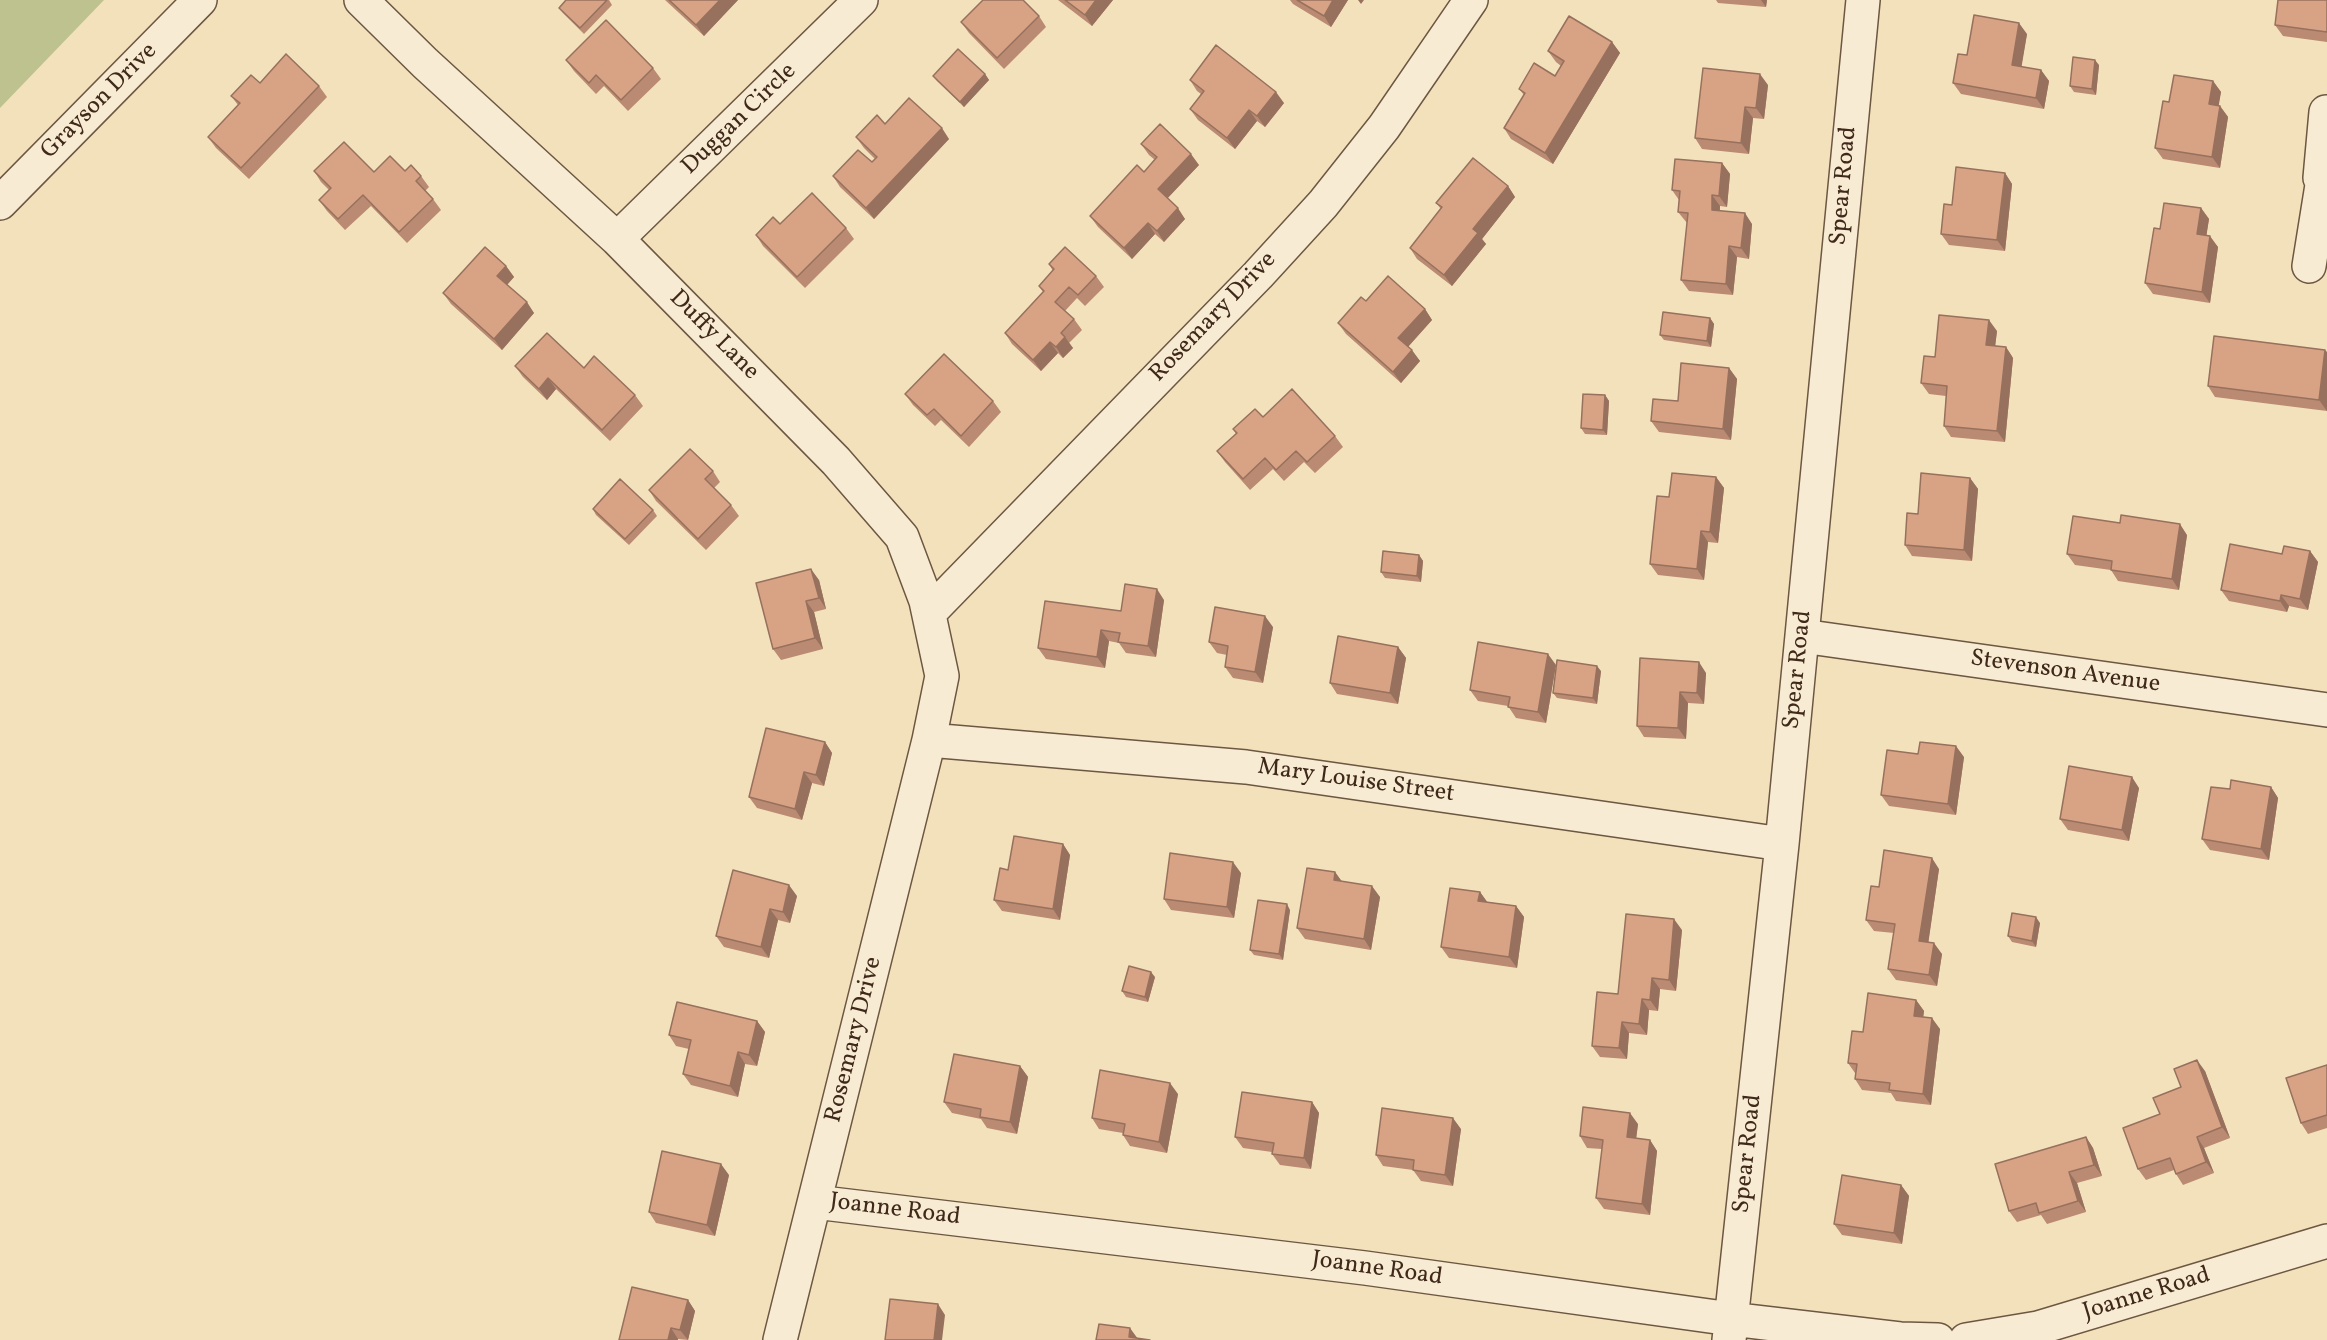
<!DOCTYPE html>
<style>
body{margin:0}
canvas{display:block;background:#f3e1bc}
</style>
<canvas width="2327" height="1340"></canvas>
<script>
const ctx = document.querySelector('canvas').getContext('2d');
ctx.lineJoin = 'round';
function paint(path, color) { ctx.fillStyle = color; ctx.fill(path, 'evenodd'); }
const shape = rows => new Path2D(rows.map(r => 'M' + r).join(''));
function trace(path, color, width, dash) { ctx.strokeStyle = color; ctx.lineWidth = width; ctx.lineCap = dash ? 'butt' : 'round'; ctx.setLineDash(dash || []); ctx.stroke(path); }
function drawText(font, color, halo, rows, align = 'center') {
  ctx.font = font + ' Vollkorn,serif'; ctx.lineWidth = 5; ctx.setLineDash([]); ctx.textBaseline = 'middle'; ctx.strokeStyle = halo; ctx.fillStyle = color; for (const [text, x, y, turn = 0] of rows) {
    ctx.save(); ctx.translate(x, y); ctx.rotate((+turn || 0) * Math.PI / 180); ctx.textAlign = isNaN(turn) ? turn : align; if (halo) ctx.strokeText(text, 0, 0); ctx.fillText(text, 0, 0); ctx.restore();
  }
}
paint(shape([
 [0,0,104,0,0,108]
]), '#bdc28f');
const minor = shape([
 [361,0,425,63,617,239,836,461,902,537,926,601,942,676,929,740,780,1340],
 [2326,112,2320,178,2327,193],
 [617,239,861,0],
 [2309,266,2322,185],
 [929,613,1258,275,1323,204,1384,127,1471,0],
 [1802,636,2327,710],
 [929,740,1246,767,1782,844],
 [815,1202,1365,1268,1731,1319,1900,1339,1938,1340],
 [1729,1340,1782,844,1863,0],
 [1966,1340,2038,1328,2327,1241]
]);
const tertiary = shape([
 [0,203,200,0]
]);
trace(minor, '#6d5742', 36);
trace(tertiary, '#6d5742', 36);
trace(minor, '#f7ecd3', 33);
trace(tertiary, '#f7ecd3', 33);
paint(shape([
 [566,0,609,0,612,5,584,34,563,13,559,8],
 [665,0,738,0,704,36],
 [1058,0,1113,0,1092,26],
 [1290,0,1348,0,1331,27,1293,4],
 [1716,0,1767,0,1766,7,1718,3],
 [2327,0,2327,42,2283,36,2275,25],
 [1039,16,1046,27,1004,69,969,33,961,22],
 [2027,34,2021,67,2041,70,2049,81,2044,109,1961,94,1953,83,1967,55],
 [1612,42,1620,53,1553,164,1511,139,1504,128,1524,95,1519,89,1555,76,1561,66,1556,62,1548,51],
 [566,60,653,68,661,79,628,111,604,86,596,94,574,71],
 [2099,65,2096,95,2074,92,2070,86],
 [985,74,989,80,964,107,937,81,933,76],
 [1190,80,1284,103,1265,127,1257,121,1235,149,1198,120,1190,109,1201,94,1197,91],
 [2213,81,2221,92,2218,106,2220,106,2228,117,2220,168,2163,159,2155,148,2169,102],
 [260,83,319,86,327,97,249,179,216,148,208,137,238,105,231,96],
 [1768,85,1764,119,1753,118,1749,154,1702,149,1695,138],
 [885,124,949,139,874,219,840,187,833,176,872,162,875,159,864,148,856,137],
 [1141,144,1199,165,1167,198,1185,219,1164,242,1155,234,1132,259,1098,227,1090,216,1144,172,1155,160,1149,155],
 [1722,163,1730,174,1727,207,1720,206,1720,210,1752,224,1749,259,1737,257,1733,295,1689,291,1681,280,1687,223,1678,212,1679,200,1672,190],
 [314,171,405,171,421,176,429,187,425,191,433,199,441,210,407,243,371,206,345,230,327,211,319,200,329,190,321,182],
 [2005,173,2012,184,2005,251,1949,245,1941,234,1952,205],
 [1508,186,1515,197,1482,239,1486,244,1452,286,1417,259,1410,248,1441,209,1436,203],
 [2201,208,2209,219,2206,236,2218,247,2210,303,2153,294,2145,283,2160,229],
 [780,224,846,228,854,239,805,288,763,246,756,235],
 [1049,264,1096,276,1104,287,1085,306,1077,298,1065,311,1074,319,1082,330,1069,343,1073,348,1063,358,1058,353,1041,371,1012,344,1005,333,1043,292,1039,286,1053,271],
 [506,266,514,277,507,285,534,313,502,350,451,304,443,293],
 [1366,301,1425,309,1432,320,1408,347,1420,361,1401,383,1346,334,1338,323],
 [1710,318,1714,324,1711,347,1664,340,1660,335],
 [1997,331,1995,346,2006,347,2013,358,2005,442,1951,437,1944,426,1946,396,1929,394,1921,383,1935,357],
 [2325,350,2327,411,2215,397,2208,386],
 [515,366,584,368,635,395,643,406,610,441,556,389,547,400,523,377],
 [1729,368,1737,379,1731,440,1659,432,1651,421,1678,401],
 [905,394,993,401,1001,412,969,447,941,420,935,426,913,405],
 [1605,395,1609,401,1607,435,1585,434,1581,428],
 [1263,417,1335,436,1343,447,1315,473,1304,462,1284,481,1273,469,1250,490,1225,462,1217,451,1236,434,1233,429],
 [713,471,720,482,714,488,731,505,739,516,706,550,656,501,649,490],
 [1716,477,1724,488,1718,543,1708,542,1704,580,1658,575,1650,564,1669,497],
 [1970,478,1978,489,1972,561,1912,556,1905,545,1918,514],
 [593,509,653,510,657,516,629,545,596,515],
 [2120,523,2187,535,2179,590,2118,581,2111,570,2075,565,2067,554],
 [2310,551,2318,562,2308,610,2289,606,2287,612,2229,601,2221,590,2282,554],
 [1419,555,1423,561,1421,582,1385,578,1381,572],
 [819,580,826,609,814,612,823,649,781,660,773,649],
 [1164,600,1156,657,1126,653,1119,643,1109,641,1105,668,1046,659,1038,648,1121,611],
 [1273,627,1263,683,1233,678,1225,667,1227,655,1217,653,1209,642],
 [1398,647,1406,658,1398,704,1337,694,1330,683],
 [1640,658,1706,673,1704,704,1688,703,1686,739,1644,737,1637,726],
 [1556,665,1546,723,1516,718,1508,706,1478,701,1470,690],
 [1601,671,1597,704,1557,698,1553,693],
 [825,742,832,753,824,786,812,783,802,820,757,808,749,797],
 [1918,754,1964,757,1956,815,1889,806,1881,795],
 [2271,787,2278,798,2269,860,2210,850,2202,839,2230,789],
 [2139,788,2129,841,2068,830,2060,819],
 [1063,844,1070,855,1060,920,1002,911,994,900,1008,870],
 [1939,869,1928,943,1942,954,1937,986,1896,980,1888,969,1894,933,1874,931,1866,920,1879,887],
 [1335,872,1342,882,1380,897,1371,950,1305,939,1297,928],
 [1241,873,1234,918,1171,910,1164,899],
 [1480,892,1487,902,1516,906,1524,917,1517,968,1449,958,1441,947],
 [797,896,790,923,778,920,769,958,724,947,716,936],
 [1290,910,1283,960,1254,955,1250,950],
 [2040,923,2036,947,2012,942,2008,936],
 [1682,930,1676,991,1660,989,1658,1011,1649,1010,1647,1035,1629,1033,1627,1059,1600,1057,1592,1046,1618,994],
 [1155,977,1148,1002,1126,997,1122,991],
 [1916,1000,1924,1011,1923,1017,1940,1029,1931,1105,1896,1101,1891,1093,1862,1090,1855,1079,1855,1073,1848,1063,1863,1032],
 [757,1021,765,1032,757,1066,745,1064,738,1097,691,1085,683,1074,689,1049,676,1046,669,1035],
 [2327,1065,2327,1128,2308,1134,2301,1123],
 [1020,1066,1028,1077,1017,1134,987,1128,981,1119,952,1113,944,1102],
 [2205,1071,2230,1138,2204,1148,2214,1173,2183,1185,2176,1174,2174,1170,2146,1180,2138,1169,2160,1114,2181,1087],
 [1178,1094,1167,1153,1130,1146,1123,1135,1123,1133,1099,1129,1092,1118],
 [1312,1102,1319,1113,1311,1169,1280,1165,1272,1154,1272,1152,1243,1148,1235,1137],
 [1638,1124,1636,1138,1650,1140,1657,1151,1650,1215,1604,1209,1596,1198,1602,1149,1587,1148,1580,1136],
 [1461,1129,1453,1186,1421,1181,1413,1170,1383,1166,1376,1155],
 [2086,1137,2093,1148,2102,1176,2077,1183,2086,1212,2047,1224,2041,1215,2017,1222,2009,1211],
 [729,1175,715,1236,656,1223,649,1212],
 [1901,1185,1909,1196,1902,1244,1842,1235,1834,1224],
 [688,1300,695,1311,688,1340,678,1339,678,1340,619,1340]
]), '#ba8b72');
paint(shape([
 [720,0,738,0,704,36,696,25],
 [1096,0,1113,0,1092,26,1085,15],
 [1333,0,1348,0,1331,27,1324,16],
 [1358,0,1364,0,1361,4],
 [1761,0,1767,0,1766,7],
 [2019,23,2027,34,2020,76,2012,65],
 [1612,42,1620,53,1553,164,1545,153],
 [2095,60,2099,65,2096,95,2092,89],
 [2041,70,2049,81,2044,109,2036,98],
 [985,74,989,80,964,107,960,102],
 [1760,74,1768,85,1764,119,1756,108],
 [2213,81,2221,92,2217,116,2209,104],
 [1276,92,1284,103,1265,127,1257,116],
 [2220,106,2228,117,2220,168,2212,157],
 [1745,107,1753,118,1749,154,1741,143],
 [1249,110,1257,121,1235,149,1227,138],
 [942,128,949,139,874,219,866,208],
 [1191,154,1199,165,1166,200,1158,189],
 [1722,163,1730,174,1727,207,1719,196],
 [2005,173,2012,184,2005,251,1997,240],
 [1508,186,1515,197,1482,239,1486,244,1452,286,1444,275,1473,229],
 [1712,195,1720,206,1719,221,1712,210],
 [1178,208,1185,219,1164,242,1157,231],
 [2201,208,2209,219,2205,245,2197,234],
 [1745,213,1752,224,1749,259,1741,248],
 [1148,223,1155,234,1132,259,1124,248],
 [2210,236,2218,247,2210,303,2202,292],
 [1729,246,1737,257,1733,295,1726,284],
 [506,266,514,277,505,287,497,276],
 [527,302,534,313,502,350,494,339],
 [1425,309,1432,320,1406,349,1398,338],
 [1710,318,1714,324,1711,347,1707,341],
 [1989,320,1997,331,1994,356,1986,345],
 [1065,337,1073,348,1063,358,1056,347],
 [1050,342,1058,353,1041,371,1033,360],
 [2006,347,2013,358,2005,442,1997,431],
 [1412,350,1420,361,1401,383,1393,372],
 [2325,350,2327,352,2327,411,2319,400],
 [1729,368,1737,379,1731,440,1723,429],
 [548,378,556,389,547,400,539,389],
 [1605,395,1609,401,1607,435,1603,430],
 [1716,477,1724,488,1718,543,1710,532],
 [1970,478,1978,489,1972,561,1964,550],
 [2180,524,2187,535,2179,590,2172,579],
 [1701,531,1708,542,1704,580,1697,569],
 [2310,551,2318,562,2308,610,2300,599],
 [1419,555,1423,561,1421,582,1417,576],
 [811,569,819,580,826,609,819,598],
 [1157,589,1164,600,1156,657,1148,646],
 [2281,595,2289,606,2287,612,2280,601],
 [806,601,814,612,823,649,815,638],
 [1265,616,1273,627,1263,683,1255,672],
 [1101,630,1109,641,1105,668,1097,657],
 [1398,647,1406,658,1398,704,1390,693],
 [1548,654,1556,665,1546,723,1538,712],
 [1699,662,1706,673,1704,704,1697,693],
 [1597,666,1601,671,1597,704,1593,698],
 [1680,692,1688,703,1686,739,1678,728],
 [825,742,832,753,824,786,816,775],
 [1956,746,1964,757,1956,815,1948,804],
 [804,772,812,783,802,820,795,809],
 [2132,777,2139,788,2129,841,2122,830],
 [2271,787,2278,798,2269,860,2261,849],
 [1063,844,1070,855,1060,920,1053,909],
 [1932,858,1939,869,1927,952,1919,941],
 [1233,862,1241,873,1234,918,1227,907],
 [1335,872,1343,883,1334,880],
 [789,885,797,896,790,923,783,912],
 [1372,886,1380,897,1371,950,1364,939],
 [1480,892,1488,903,1478,901],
 [1287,904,1290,910,1283,960,1279,954],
 [1516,906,1524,917,1517,968,1509,957],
 [770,909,778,920,769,958,761,947],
 [2036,917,2040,923,2036,947,2032,941],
 [1674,919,1682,930,1676,991,1669,980],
 [1934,943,1942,954,1937,986,1929,975],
 [1151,972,1155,977,1148,1002,1145,997],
 [1652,978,1660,989,1658,1011,1650,1000],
 [1642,999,1649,1010,1647,1035,1639,1024],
 [1916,1000,1924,1011,1922,1027,1914,1016],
 [1932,1018,1940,1029,1931,1105,1923,1094],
 [757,1021,765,1032,757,1066,749,1055],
 [1622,1022,1629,1033,1627,1059,1619,1048],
 [738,1052,745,1064,738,1097,730,1086],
 [2197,1060,2205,1071,2230,1138,2222,1127],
 [1020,1066,1028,1077,1017,1134,1010,1122],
 [1170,1083,1178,1094,1167,1153,1159,1142],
 [1312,1102,1319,1113,1311,1169,1304,1158],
 [1630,1113,1638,1124,1635,1148,1627,1137],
 [1453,1118,1461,1129,1453,1186,1445,1175],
 [2086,1137,2093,1148,2102,1176,2094,1165],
 [2197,1137,2204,1148,2214,1173,2206,1162],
 [1650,1140,1657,1151,1650,1215,1642,1204],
 [721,1164,729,1175,715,1236,707,1225],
 [2069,1172,2077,1183,2086,1212,2078,1201],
 [1901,1185,1909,1196,1902,1244,1894,1233],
 [688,1300,695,1311,688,1340,680,1330],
 [938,1304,945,1315,942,1340,934,1340],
 [671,1328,678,1339,678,1340,668,1340],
 [1130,1328,1138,1339,1129,1337]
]), '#97715d');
const building = shape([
 [566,0,607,0,580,28,559,8,566,0],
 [669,0,720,0,696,25,669,0],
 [983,0,1023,0,1039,16,997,58,961,22,983,0],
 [1065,0,1096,0,1085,15,1065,0],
 [1297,0,1333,0,1324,16,1297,0],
 [2278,0,2327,0,2327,32,2275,25,2278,0],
 [1974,15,2019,23,2012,65,2041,70,2036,98,1953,83,1958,54,1967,55,1974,15],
 [1569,16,1612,42,1545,153,1504,128,1525,93,1519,89,1534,63,1555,76,1564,61,1548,51,1569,16],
 [606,20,653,68,621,100,596,75,589,83,566,60,606,20],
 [1216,45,1276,92,1257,116,1249,110,1227,138,1190,109,1204,91,1190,80,1216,45],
 [958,49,985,74,960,102,933,76,958,49],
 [286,54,319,86,241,168,208,137,240,103,231,96,251,75,260,83,286,54],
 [2073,57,2095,60,2092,89,2070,86,2073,57],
 [1703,68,1760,74,1756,108,1745,107,1741,143,1695,138,1703,68],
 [2174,75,2213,81,2209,104,2220,106,2212,157,2155,148,2163,101,2169,102,2174,75],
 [909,98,942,128,866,208,833,176,858,150,872,162,877,157,856,137,877,115,885,124,909,98],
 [1160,124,1191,154,1158,189,1178,208,1157,231,1148,223,1124,248,1090,216,1137,165,1144,172,1157,157,1141,144,1160,124],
 [344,142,374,172,390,156,405,171,411,165,421,176,416,181,433,199,399,232,363,195,338,219,319,200,331,188,314,171,344,142],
 [1473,158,1508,186,1473,229,1478,233,1444,275,1410,248,1442,207,1436,203,1473,158],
 [1675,159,1722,163,1719,196,1712,195,1712,210,1745,213,1741,248,1729,246,1726,284,1681,280,1688,213,1678,212,1680,191,1672,190,1675,159],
 [1956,167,2005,173,1997,240,1941,234,1944,204,1952,205,1956,167],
 [812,193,846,228,797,277,756,235,773,217,780,224,812,193],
 [2164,203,2201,208,2197,234,2210,236,2202,292,2145,283,2154,228,2160,229,2164,203],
 [485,247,506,266,497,276,527,302,494,339,443,293,485,247],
 [1065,247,1096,276,1078,295,1069,287,1055,302,1074,319,1061,333,1065,337,1056,347,1050,342,1033,360,1005,333,1044,291,1039,286,1054,269,1049,264,1065,247],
 [1388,276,1425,309,1398,338,1412,350,1393,372,1338,323,1361,297,1366,301,1388,276],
 [1663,312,1710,318,1707,341,1660,335,1663,312],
 [1939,315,1989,320,1986,345,2006,347,1997,431,1944,426,1947,386,1921,383,1924,356,1935,357,1939,315],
 [547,333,584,368,594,356,635,395,602,430,548,378,539,389,515,366,547,333],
 [2214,336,2325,350,2319,400,2208,386,2214,336],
 [944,354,993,401,961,436,934,409,927,415,905,394,944,354],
 [1681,363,1729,368,1723,429,1651,421,1653,399,1678,401,1681,363],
 [1292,389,1335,436,1307,462,1296,451,1276,470,1265,458,1243,479,1217,451,1237,433,1233,429,1255,409,1263,417,1292,389],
 [1583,394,1605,395,1603,430,1581,428,1583,394],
 [690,449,713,471,705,479,731,505,698,539,649,490,690,449],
 [1672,473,1716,477,1710,532,1701,531,1697,569,1650,564,1657,496,1669,497,1672,473],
 [1921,473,1970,478,1964,550,1905,545,1907,513,1918,514,1921,473],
 [620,479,653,510,625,539,593,509,620,479],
 [2121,515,2180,524,2172,579,2111,570,2112,561,2067,554,2073,516,2120,523,2121,515],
 [2230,544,2282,554,2284,546,2310,551,2300,599,2281,595,2280,601,2221,590,2230,544],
 [1383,551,1419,555,1417,576,1381,572,1383,551],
 [811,569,819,598,806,601,815,638,773,649,756,583,811,569],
 [1125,584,1157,589,1148,646,1118,642,1120,633,1101,630,1097,657,1038,648,1045,601,1121,611,1125,584],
 [1215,607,1265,616,1255,672,1225,667,1228,646,1209,642,1215,607],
 [1338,636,1398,647,1390,693,1330,683,1338,636],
 [1478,642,1548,654,1538,712,1508,707,1510,697,1470,690,1478,642],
 [1640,658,1699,662,1697,693,1680,692,1678,728,1637,726,1640,658],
 [1557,660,1597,666,1593,698,1553,693,1557,660],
 [766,728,825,742,816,775,804,772,795,809,749,797,766,728],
 [1920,742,1956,746,1948,804,1881,795,1887,750,1918,754,1920,742],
 [2069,766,2132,777,2122,830,2060,819,2069,766],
 [2231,780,2271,787,2261,849,2202,839,2211,787,2230,789,2231,780],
 [1014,836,1063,844,1053,909,994,900,1000,868,1008,870,1014,836],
 [1884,850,1932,858,1919,941,1934,943,1929,975,1888,969,1895,924,1866,920,1871,886,1879,887,1884,850],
 [1170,853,1233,862,1227,907,1164,899,1170,853],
 [1307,868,1335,872,1334,880,1372,886,1364,939,1297,928,1307,868],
 [733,870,789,885,783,912,770,909,761,947,716,936,733,870],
 [1450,888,1480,892,1478,901,1516,906,1509,957,1441,947,1450,888],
 [1258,900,1287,904,1279,954,1250,950,1258,900],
 [2012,913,2036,917,2032,941,2008,936,2012,913],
 [1626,914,1674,919,1669,980,1652,978,1650,1000,1642,999,1639,1024,1622,1022,1619,1048,1592,1046,1597,992,1618,994,1626,914],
 [1129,966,1151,972,1145,997,1122,991,1129,966],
 [1868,993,1916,1000,1914,1016,1932,1018,1923,1094,1889,1090,1890,1083,1855,1079,1857,1064,1848,1063,1852,1031,1863,1032,1868,993],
 [677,1002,757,1021,749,1055,738,1052,730,1086,683,1074,691,1040,669,1035,677,1002],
 [954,1054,1020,1066,1010,1122,980,1117,981,1109,944,1102,954,1054],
 [2197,1060,2222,1127,2197,1137,2206,1162,2176,1174,2170,1158,2138,1169,2123,1128,2160,1114,2153,1098,2181,1087,2174,1069,2197,1060],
 [2327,1065,2327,1115,2301,1123,2286,1078,2327,1065],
 [1100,1070,1170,1083,1159,1142,1123,1135,1125,1124,1092,1118,1100,1070],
 [1242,1092,1312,1102,1304,1158,1272,1154,1274,1143,1235,1137,1242,1092],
 [1583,1107,1630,1113,1627,1137,1650,1140,1642,1204,1596,1198,1603,1140,1580,1136,1583,1107],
 [1382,1108,1453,1118,1445,1175,1413,1170,1414,1160,1376,1155,1382,1108],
 [2086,1137,2094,1165,2069,1172,2078,1201,2039,1213,2036,1203,2009,1211,1995,1164,2086,1137],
 [662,1151,721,1164,707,1225,649,1212,662,1151],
 [1842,1175,1901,1185,1894,1233,1834,1224,1842,1175],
 [632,1287,688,1300,680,1330,671,1328,668,1340,619,1340,632,1287],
 [890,1299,938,1304,934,1340,885,1340,890,1299],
 [1099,1324,1130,1328,1129,1337,1150,1340,1096,1340,1099,1324]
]);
paint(building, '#d8a285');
trace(building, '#97715d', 1.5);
drawText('24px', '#40291a', '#f7ecd3', [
 ["Grayson Drive",100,102,-45],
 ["Duggan Circle",740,120,-44],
 ["Spear Road",1845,186,-85],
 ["Rosemary Drive",1214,318,-46],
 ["Duffy Lane",713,336,45],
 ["Spear Road",1799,670,-84],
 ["Stevenson Avenue",2065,673,8],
 ["Mary Louise Street",1356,782,8],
 ["Rosemary Drive",855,1040,-76],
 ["Spear Road",1749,1154,-84],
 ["Joanne Road",895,1211,7],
 ["Joanne Road",1377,1270,8],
 ["Joanne Road",2147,1295,-17]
]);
</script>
